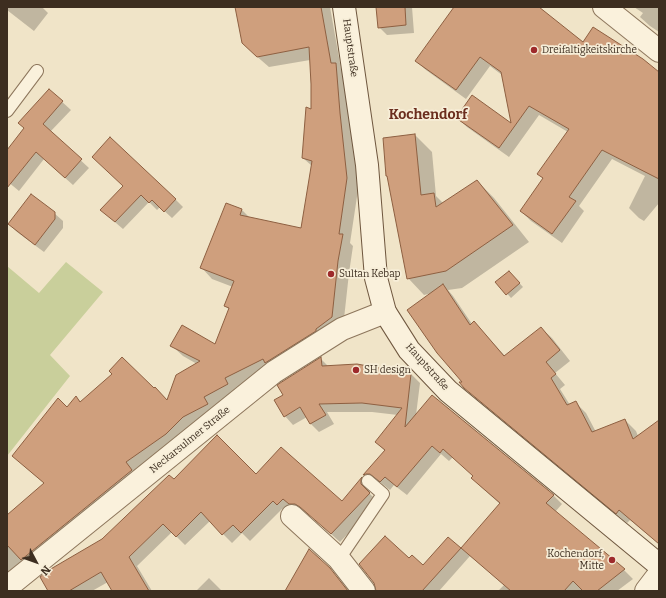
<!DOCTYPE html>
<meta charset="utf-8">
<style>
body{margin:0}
#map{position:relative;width:666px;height:598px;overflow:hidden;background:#f0e4c8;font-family:Bitter,serif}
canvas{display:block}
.frame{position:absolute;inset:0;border:8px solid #3d2e20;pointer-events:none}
.north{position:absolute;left:16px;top:542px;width:40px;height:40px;-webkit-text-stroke:3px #f7eed8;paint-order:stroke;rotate:131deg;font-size:11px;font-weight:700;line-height:16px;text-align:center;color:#3d2e20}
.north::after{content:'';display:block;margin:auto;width:14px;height:18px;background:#3d2e20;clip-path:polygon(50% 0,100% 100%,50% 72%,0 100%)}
</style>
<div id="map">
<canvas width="666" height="598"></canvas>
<div class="frame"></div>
<div class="north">N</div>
</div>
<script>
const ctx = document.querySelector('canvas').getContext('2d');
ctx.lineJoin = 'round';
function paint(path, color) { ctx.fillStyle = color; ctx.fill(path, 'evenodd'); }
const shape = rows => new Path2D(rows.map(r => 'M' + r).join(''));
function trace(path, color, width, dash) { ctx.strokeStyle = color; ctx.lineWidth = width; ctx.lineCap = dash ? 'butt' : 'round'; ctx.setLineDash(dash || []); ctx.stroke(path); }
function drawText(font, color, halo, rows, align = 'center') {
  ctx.font = font + ' Bitter,serif'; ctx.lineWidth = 3.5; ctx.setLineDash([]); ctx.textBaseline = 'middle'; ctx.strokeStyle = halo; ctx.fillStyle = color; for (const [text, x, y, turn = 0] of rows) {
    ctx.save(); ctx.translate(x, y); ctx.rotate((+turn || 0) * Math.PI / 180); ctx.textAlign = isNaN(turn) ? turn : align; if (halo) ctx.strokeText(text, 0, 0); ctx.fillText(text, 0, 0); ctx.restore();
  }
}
paint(shape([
 [66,262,103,292,50,355,70,376,7,456,7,266,39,293]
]), '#c9cf9b');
paint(shape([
 [7,7,42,7,48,13,34,31,7,10],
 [234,7,330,7,341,69,347,75,351,125,358,190,350,243,353,246,349,273,343,328,7,586,7,516,45,484,25,467,14,456,67,408,76,397,81,402,167,401,197,364,183,356,171,345,216,345,230,310,225,306,233,287,212,279,201,267,226,204,242,210,250,218,302,229,312,166,303,158,312,110,310,60,269,67,254,54,237,9],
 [377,7,412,7,414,33,387,35,379,27],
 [455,7,537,7,584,43,659,73,659,203,644,221,639,218,629,208,645,176,612,159,579,206,584,211,562,243,531,221,521,211,544,179,538,174,568,132,539,115,509,157,467,127,458,118,513,126,502,75,490,66,466,99,426,70,416,61],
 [634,7,659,7,659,32,650,26,640,17,643,13],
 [49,90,71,110,50,132,89,168,73,185,44,159,19,191,7,181,7,151,25,128],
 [415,135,432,152,436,196,443,203,477,181,494,198,529,242,462,288,448,290,453,296,472,324,474,322,505,356,541,328,552,338,570,361,555,373,565,385,560,389,570,405,575,402,586,413,596,432,625,420,636,431,638,436,659,421,659,544,630,520,627,523,476,398,465,387,465,384,432,293,424,295,408,278],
 [124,186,175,199,183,207,172,218,160,207,157,210,149,202,123,229,109,217],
 [54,213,63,221,63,228,44,252,17,232,9,224],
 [513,276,523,287,511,298,497,282],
 [321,359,328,366,411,374,420,383,416,415,553,495,562,504,555,512,624,570,633,579,617,591,498,591,504,585,470,556,439,591,377,591,409,560,423,566,448,538,461,549,500,504,481,487,472,478,474,476,453,457,449,461,441,454,407,495,394,485,390,490,380,482,375,482,373,484,365,475,385,451,376,442,398,415,372,412,327,412,334,424,319,432,310,423,307,417,293,425,285,416,285,396],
 [256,476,342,502,362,479,370,487,369,489,370,494,378,502,340,542,310,515,305,512,286,513,282,509,250,541,242,533,232,543,210,521,185,545,172,532,137,566,152,591,113,591,108,582,92,591,50,591,102,540,174,480],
 [329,568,338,578,349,591,295,591],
 [209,578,222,591,196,591]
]), '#0003');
const building = shape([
 [235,7,321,7,331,63,336,63,340,113,347,178,339,234,343,234,338,261,332,317,316,329,316,331,265,363,263,359,225,378,228,384,204,397,208,404,183,417,166,434,126,462,132,470,21,560,7,545,7,515,44,483,12,456,58,398,67,407,76,396,80,402,112,374,109,371,122,357,154,388,155,387,167,400,176,375,200,361,170,346,182,325,215,344,229,308,224,306,234,281,200,268,226,203,242,209,240,215,301,228,312,161,302,158,306,107,311,109,311,84,309,47,257,57,242,43,235,7],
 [376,7,405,7,406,25,378,28,376,7],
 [454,7,539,7,583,42,593,27,643,59,659,72,659,179,602,150,569,197,576,201,552,234,520,211,543,178,537,174,569,129,529,106,499,148,456,118,472,95,511,123,501,72,480,57,456,90,415,61,454,7],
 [49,89,63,101,43,124,82,159,65,178,36,152,7,188,7,150,24,128,18,123,49,89],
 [415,134,421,195,434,193,436,207,477,180,513,225,446,271,407,279,387,176,386,176,383,138,415,134],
 [110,137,176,199,164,212,152,200,149,203,141,195,115,222,100,210,123,186,92,157,110,137],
 [31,194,55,212,55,219,35,245,8,224,31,194],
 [509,271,520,283,506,295,495,282,509,271],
 [443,284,470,325,474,321,504,356,541,327,560,350,546,362,556,374,551,378,567,405,576,401,592,432,625,419,633,439,659,420,659,544,619,510,616,514,464,388,459,382,462,382,437,353,407,310,443,284],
 [321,357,322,366,357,364,411,374,405,427,432,395,554,495,546,503,625,569,597,591,583,591,573,581,564,591,511,591,461,548,500,503,471,478,473,476,443,449,440,453,432,446,397,487,385,477,380,482,370,474,366,474,363,475,385,450,375,442,402,408,362,403,319,404,326,415,310,424,300,407,284,417,274,400,283,395,277,385,321,357],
 [217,435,256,474,281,447,342,501,362,477,361,480,361,484,370,493,331,534,300,507,295,504,289,504,283,499,277,505,273,501,241,533,233,525,222,535,201,512,176,537,163,524,129,557,149,591,112,591,101,572,69,591,48,591,40,577,49,570,102,539,169,475,174,479,217,435],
 [385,536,409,558,412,555,423,565,448,537,461,548,422,591,376,591,374,583,359,564,385,536],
 [309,549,330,568,348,591,285,591,309,549]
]);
paint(building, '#cf9f7d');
trace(building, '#8d5f41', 1);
const lane = shape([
 [7,111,37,71],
 [339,559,383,494,368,481]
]);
const street = shape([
 [604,7,659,51],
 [292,516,339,559,364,591],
 [7,586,15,581,274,372,342,329,385,312],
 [646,591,659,574]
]);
const secondary = shape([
 [344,7,367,165,376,278,385,312,409,350,448,391,659,565]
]);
trace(lane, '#8d765c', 14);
trace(street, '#8d765c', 24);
trace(secondary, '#6f573f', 24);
trace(lane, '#faf1dc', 12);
trace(street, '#faf1dc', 22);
trace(secondary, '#faf1dc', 22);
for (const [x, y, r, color] of [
 [534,50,4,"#9e2a2b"],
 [331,274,4,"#9e2a2b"],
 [356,370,4,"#9e2a2b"],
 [612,560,4,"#9e2a2b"]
]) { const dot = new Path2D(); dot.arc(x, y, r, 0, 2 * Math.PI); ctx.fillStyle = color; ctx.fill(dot); trace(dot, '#f7eed8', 1.5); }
drawText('10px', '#3d2e20', '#f7eed8', [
 ["Hauptstraße",350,48,82],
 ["Hauptstraße",427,367,48],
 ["Neckarsulmer Straße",190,440,-39]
]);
drawText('10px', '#3d2e20', '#f7eed8', [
 ["Dreifaltigkeitskirche",542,50],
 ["Sultan Kebap",339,274],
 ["SH design",364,370],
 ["Kochendorf,",604,554,"right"],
 ["Mitte",604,566,"right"]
], 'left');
drawText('bold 14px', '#6b2e1e', '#f7eed8', [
 ["Kochendorf",428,115]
]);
</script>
